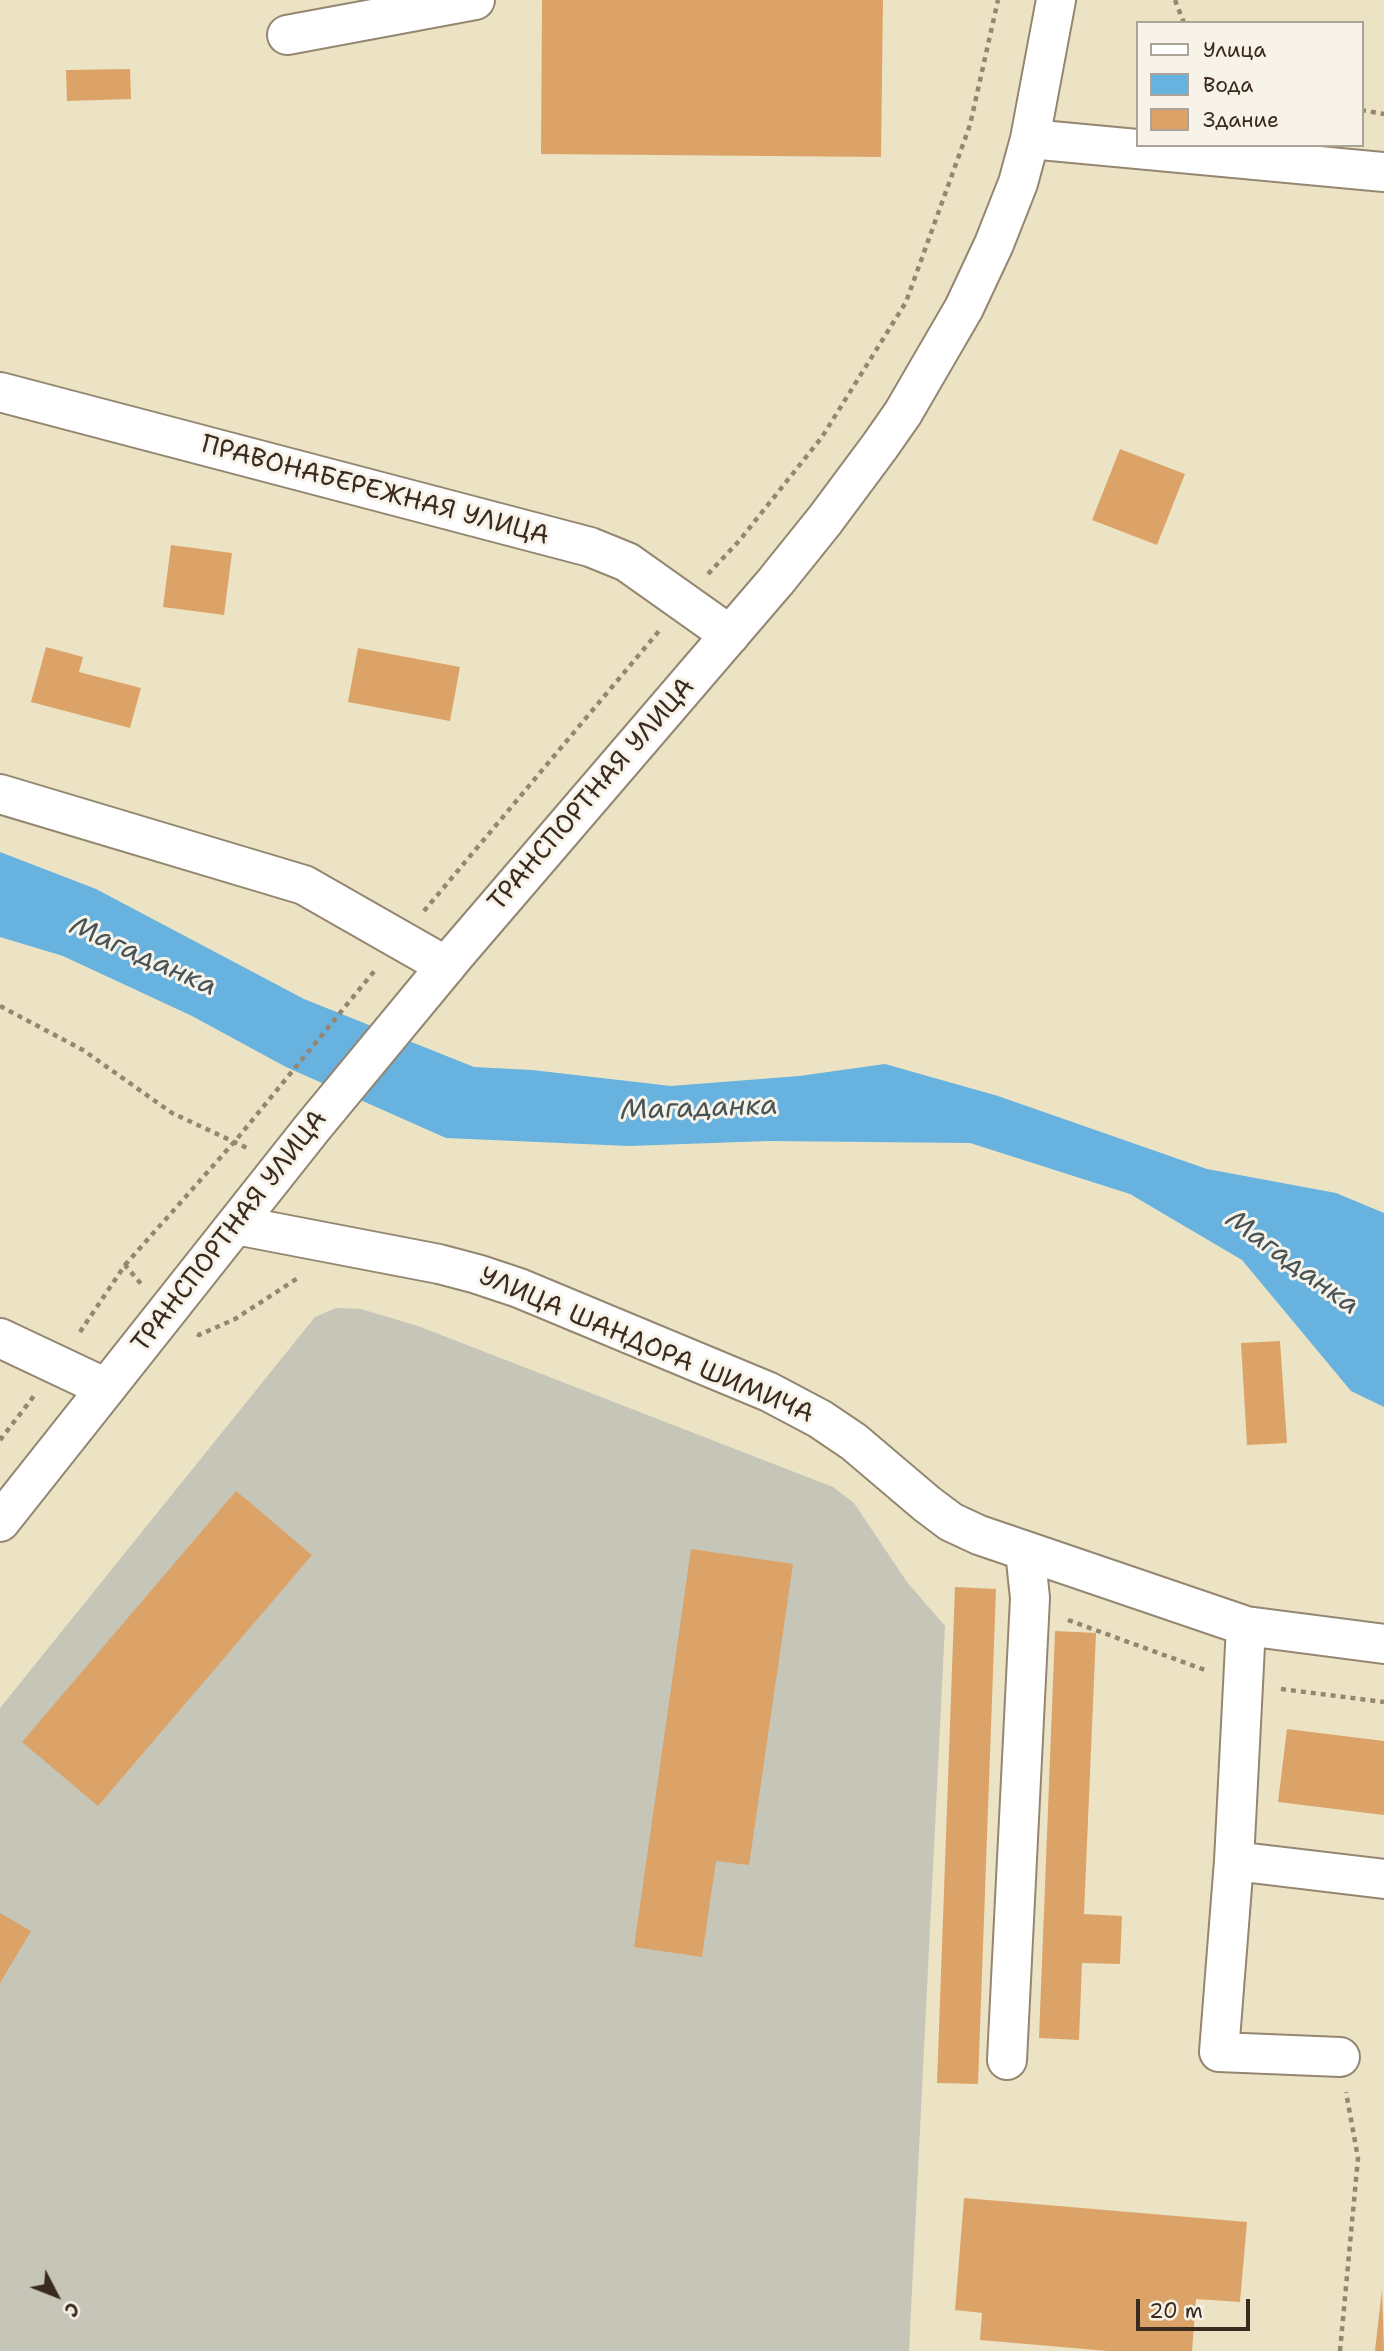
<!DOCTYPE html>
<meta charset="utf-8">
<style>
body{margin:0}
#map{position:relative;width:1384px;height:2351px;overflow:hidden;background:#ece3c4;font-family:"Shantell Sans",sans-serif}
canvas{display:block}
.legend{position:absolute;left:1136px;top:21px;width:228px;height:126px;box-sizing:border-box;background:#f7f3e8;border:2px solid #aca397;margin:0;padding:9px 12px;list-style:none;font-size:21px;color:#3b2a1e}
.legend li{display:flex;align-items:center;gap:14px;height:35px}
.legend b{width:35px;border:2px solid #aca397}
.north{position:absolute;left:21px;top:2260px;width:70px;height:70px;-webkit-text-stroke:5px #f7f3e8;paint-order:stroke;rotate:132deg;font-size:19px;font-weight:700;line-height:28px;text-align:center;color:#3b2a1e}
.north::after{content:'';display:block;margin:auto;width:24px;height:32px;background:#3b2a1e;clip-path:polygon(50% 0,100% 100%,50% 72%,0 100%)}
.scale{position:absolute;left:1136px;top:2299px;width:114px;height:32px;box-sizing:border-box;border:4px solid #3b2a1e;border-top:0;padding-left:9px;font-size:21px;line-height:24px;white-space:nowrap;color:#3b2a1e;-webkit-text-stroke:5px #f7f3e8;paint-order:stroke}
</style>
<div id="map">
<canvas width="1384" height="2351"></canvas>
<ul class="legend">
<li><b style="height:9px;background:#fff"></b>Улица</li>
<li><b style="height:19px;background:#67b2df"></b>Вода</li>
<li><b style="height:19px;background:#dca369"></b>Здание</li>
</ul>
<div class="north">С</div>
<div class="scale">20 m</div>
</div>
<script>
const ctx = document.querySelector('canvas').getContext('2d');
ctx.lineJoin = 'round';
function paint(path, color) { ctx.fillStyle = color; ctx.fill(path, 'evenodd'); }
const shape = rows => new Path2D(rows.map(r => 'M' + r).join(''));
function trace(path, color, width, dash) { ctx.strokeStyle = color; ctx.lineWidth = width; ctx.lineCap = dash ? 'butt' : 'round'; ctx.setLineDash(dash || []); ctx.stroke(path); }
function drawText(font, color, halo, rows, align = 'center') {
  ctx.font = font + ' "Shantell Sans",sans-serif'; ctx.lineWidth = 6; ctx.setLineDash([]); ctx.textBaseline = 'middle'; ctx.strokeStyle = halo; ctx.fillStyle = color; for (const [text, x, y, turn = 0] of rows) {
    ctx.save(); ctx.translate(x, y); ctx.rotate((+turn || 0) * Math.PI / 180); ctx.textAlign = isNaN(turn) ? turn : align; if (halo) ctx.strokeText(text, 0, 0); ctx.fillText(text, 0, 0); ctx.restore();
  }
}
paint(shape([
 [336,1308,361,1309,418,1326,833,1487,854,1503,907,1582,945,1626,909,2351,0,2351,0,1708,315,1317]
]), '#c5c5b8');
paint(shape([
 [0,852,96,889,304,999,474,1067,532,1070,671,1086,799,1076,885,1064,998,1096,1207,1169,1336,1193,1384,1213,1384,1407,1351,1391,1242,1260,1130,1194,970,1143,768,1141,629,1146,446,1138,286,1067,192,1016,63,956,0,937]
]), '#67b2df');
paint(shape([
 [542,0,883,0,881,157,541,154],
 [130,69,131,99,67,101,66,70],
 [1120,449,1185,474,1157,545,1092,520],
 [171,545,232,553,224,615,163,607],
 [46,647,83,657,79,672,141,688,130,728,31,702],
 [358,648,460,667,450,721,348,702],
 [1280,1341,1287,1443,1247,1445,1241,1343],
 [236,1491,312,1555,98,1806,22,1742],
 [691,1549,793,1564,749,1865,716,1861,702,1957,634,1947],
 [955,1587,996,1589,978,2084,937,2083],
 [1055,1631,1096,1633,1084,1914,1122,1916,1120,1964,1082,1963,1079,2040,1039,2038],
 [1287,1729,1384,1741,1384,1815,1278,1802],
 [0,1913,31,1931,0,1983],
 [964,2198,1247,2222,1240,2302,1196,2299,1192,2351,1108,2351,980,2340,982,2313,955,2310],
 [1382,2289,1384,2351,1375,2351]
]), '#dca369');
const minor = shape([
 [287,35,475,0],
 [0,392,590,547,627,562,730,635],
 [0,794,304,885,446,966],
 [236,1225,439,1264,477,1274,519,1288,769,1392,820,1419,854,1442,927,1504,951,1522,979,1535,1246,1626,1384,1644],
 [0,1338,106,1388],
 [1246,1626,1234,1861,1384,1879],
 [1234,1861,1219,2052,1340,2057],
 [1007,2060,1030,1598,1025,1551]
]);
const major = shape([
 [1030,139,1384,172],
 [0,1522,313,1127,456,954,776,581,825,520,880,446,903,413,964,308,994,244,1018,183,1030,139,1056,0]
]);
trace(minor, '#948671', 42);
trace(major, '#948671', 42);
trace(shape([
 [1175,0,1184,23],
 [1361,110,1384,114],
 [708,574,739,541,822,437,906,302,970,125,998,0],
 [424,911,659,631],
 [0,1006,83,1050,172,1113,247,1148],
 [125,1265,236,1140,376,969],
 [80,1332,125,1265,142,1285],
 [197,1334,199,1335,235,1319,298,1278],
 [0,1440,34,1396],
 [1068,1620,1205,1670],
 [1281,1689,1384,1702],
 [1340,2351,1358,2158,1346,2092]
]), '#948671', 4.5, [5, 5]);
trace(minor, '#fff', 38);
trace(major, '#fff', 38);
drawText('26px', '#3b2a1e', '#f7f3e8', [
 ["ПРАВОНАБЕРЕЖНАЯ УЛИЦА",375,491,15],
 ["ТРАНСПОРТНАЯ УЛИЦА",592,795,-49],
 ["ТРАНСПОРТНАЯ УЛИЦА",230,1232,-52],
 ["УЛИЦА ШАНДОРА ШИМИЧА",646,1346,23]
]);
drawText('italic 28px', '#485358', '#f7f3e8', [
 ["Магаданка",143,957,24],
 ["Магаданка",699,1109,-2],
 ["Магаданка",1292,1263,36]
]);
</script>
